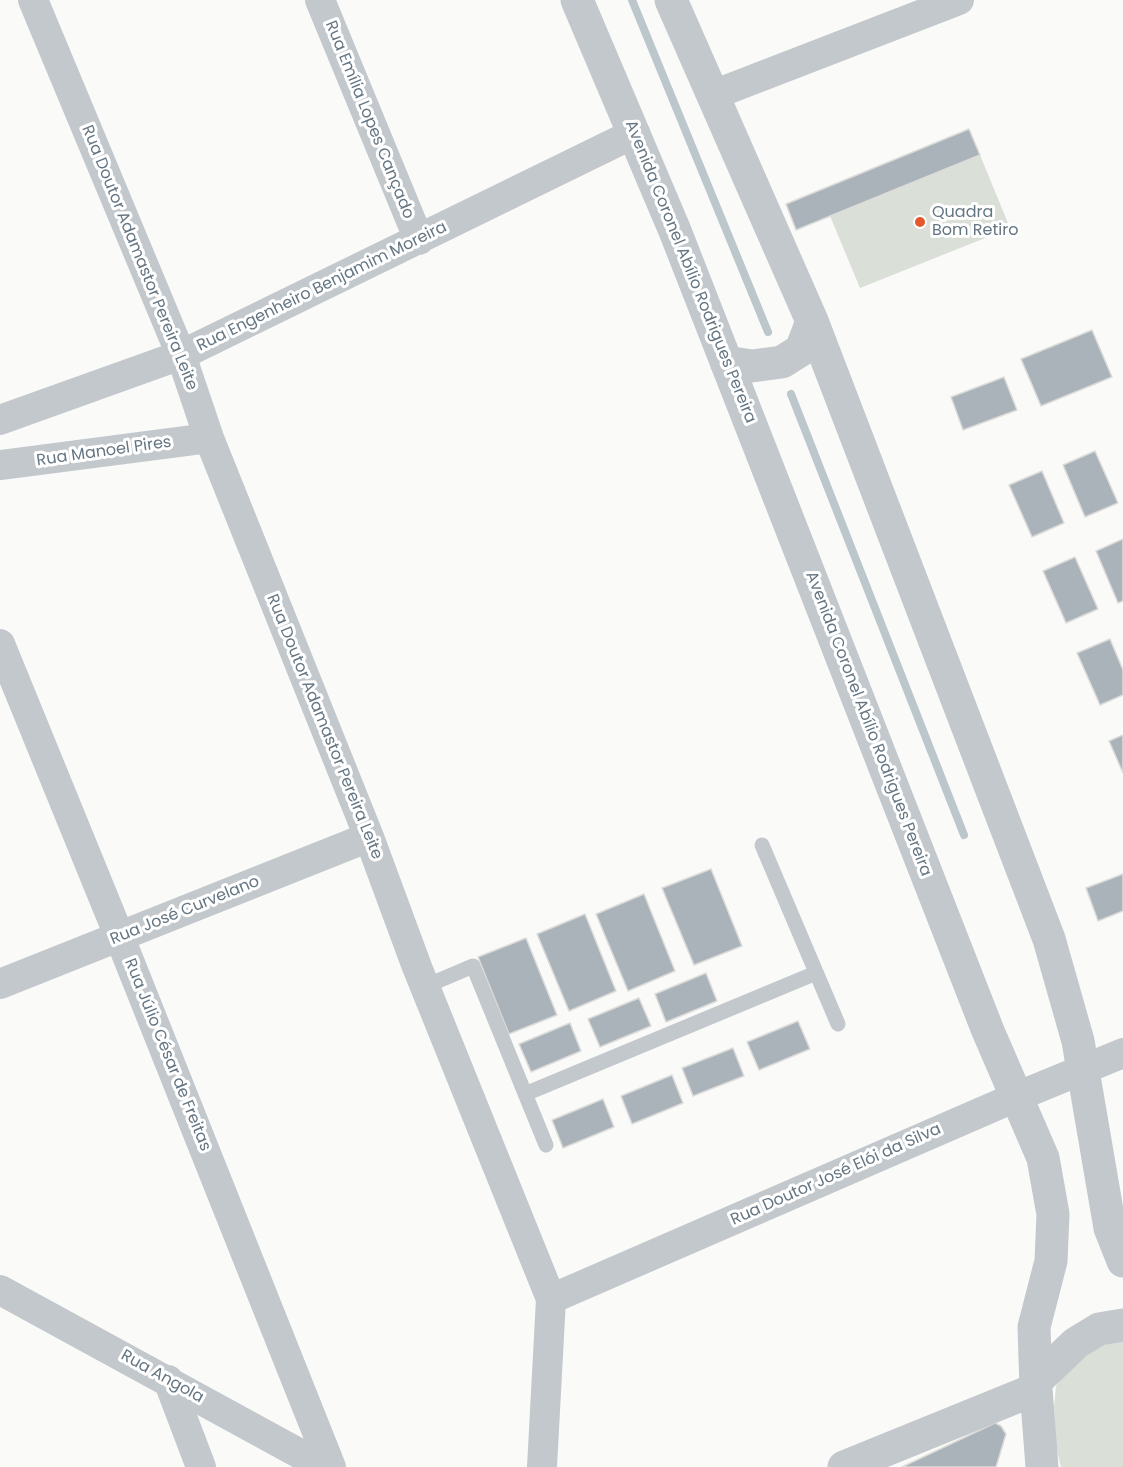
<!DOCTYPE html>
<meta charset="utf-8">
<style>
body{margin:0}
canvas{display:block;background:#fafaf8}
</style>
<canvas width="1123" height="1467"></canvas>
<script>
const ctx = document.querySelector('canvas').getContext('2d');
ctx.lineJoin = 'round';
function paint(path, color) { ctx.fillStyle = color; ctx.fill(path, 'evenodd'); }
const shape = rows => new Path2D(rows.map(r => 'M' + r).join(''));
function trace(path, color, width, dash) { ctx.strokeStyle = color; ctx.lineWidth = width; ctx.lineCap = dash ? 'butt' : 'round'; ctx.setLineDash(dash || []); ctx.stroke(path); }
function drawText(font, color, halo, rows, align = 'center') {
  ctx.font = font + ' Poppins,sans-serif'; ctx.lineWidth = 6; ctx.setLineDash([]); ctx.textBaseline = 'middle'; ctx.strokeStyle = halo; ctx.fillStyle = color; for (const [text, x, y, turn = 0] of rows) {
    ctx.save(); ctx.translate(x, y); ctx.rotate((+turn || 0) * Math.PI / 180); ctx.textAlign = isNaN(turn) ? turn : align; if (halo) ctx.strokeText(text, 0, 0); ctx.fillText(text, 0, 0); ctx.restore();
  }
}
paint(shape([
 [980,155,1010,228,860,288,830,216],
 [1123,1324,1123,1467,1061,1467,1056,1446,1054,1407,1056,1386,1075,1352]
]), '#dadfd7');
trace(shape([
 [632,0,768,332],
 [791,394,964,835]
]), '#bbc7cb', 8);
const building = shape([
 [969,129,980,155,796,230,786,204,969,129],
 [1092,330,1112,377,1041,406,1021,359,1092,330],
 [1004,377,1017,410,963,430,951,397,1004,377],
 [1095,451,1118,503,1085,517,1063,465,1095,451],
 [1042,471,1064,523,1032,537,1009,485,1042,471],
 [1123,539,1123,601,1118,603,1096,551,1123,539],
 [1075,557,1098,609,1066,623,1043,571,1075,557],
 [1110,639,1123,670,1123,695,1100,705,1077,653,1110,639],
 [1123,735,1123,773,1109,741,1123,735],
 [711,869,742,946,694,965,662,888,711,869],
 [1123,874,1123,911,1098,921,1086,888,1123,874],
 [644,894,675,971,628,991,596,914,644,894],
 [585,914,616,991,569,1011,537,934,585,914],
 [526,938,557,1015,509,1034,478,957,526,938],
 [706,973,717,1001,666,1022,655,994,706,973],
 [639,998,651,1026,600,1047,588,1019,639,998],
 [798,1021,810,1049,759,1070,747,1042,798,1021],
 [570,1023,581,1051,531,1072,519,1044,570,1023],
 [733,1048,744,1076,693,1096,682,1068,733,1048],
 [672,1075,683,1103,632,1124,621,1096,672,1075],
 [603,1099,614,1127,563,1148,552,1120,603,1099],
 [995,1423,1001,1426,1006,1434,996,1467,902,1467,995,1423]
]);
paint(building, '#aab3b9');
trace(building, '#dcdcda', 1.5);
trace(shape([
 [762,845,838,1024],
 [426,986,473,966,546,1145],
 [525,1094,816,973]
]), '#c3c8cc', 15);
trace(shape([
 [33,0,181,355,209,438,369,837,417,967,551,1299,542,1467],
 [320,0,419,240],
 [713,95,959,0],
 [0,420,181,355,635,133],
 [0,465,209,438],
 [0,644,120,938,331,1467],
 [0,984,369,837],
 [0,1290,324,1467],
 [551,1299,1016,1097,1123,1053],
 [168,1380,201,1467]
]), '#c3c8cc', 30);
trace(shape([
 [577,0,675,231,988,1031,1043,1158,1053,1214,1051,1261,1034,1327,1036,1389,1042,1467],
 [671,0,812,321,1049,939,1078,1041,1110,1228,1123,1261],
 [726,362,752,366,782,362,801,350,812,321],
 [1036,1381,1076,1343,1099,1329,1123,1325],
 [844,1467,1036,1389]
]), '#c3c8cc', 33);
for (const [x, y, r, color] of [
 [920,222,6,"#e4572e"]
]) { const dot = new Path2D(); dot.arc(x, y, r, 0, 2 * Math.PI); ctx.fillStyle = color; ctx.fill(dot); trace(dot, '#fff', 2); }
drawText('16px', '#657683', '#fff', [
 ["Rua Emília Lopes Cançado",369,120,68],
 ["Rua Doutor Adamastor Pereira Leite",139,258,68],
 ["Avenida Coronel Abílio Rodrigues Pereira",690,272,68],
 ["Rua Engenheiro Benjamim Moreira",322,287,-26],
 ["Rua Manoel Pires",104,452,-8],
 ["Avenida Coronel Abílio Rodrigues Pereira",868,724,69],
 ["Rua Doutor Adamastor Pereira Leite",324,727,68],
 ["Rua José Curvelano",185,911,-22],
 ["Rua Júlio César de Freitas",167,1055,68],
 ["Rua Doutor José Elói da Silva",836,1175,-24],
 ["Rua Angola",162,1377,29]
]);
drawText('16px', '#657683', '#fff', [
 ["Quadra",932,213],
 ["Bom Retiro",932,231]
], 'left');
</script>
